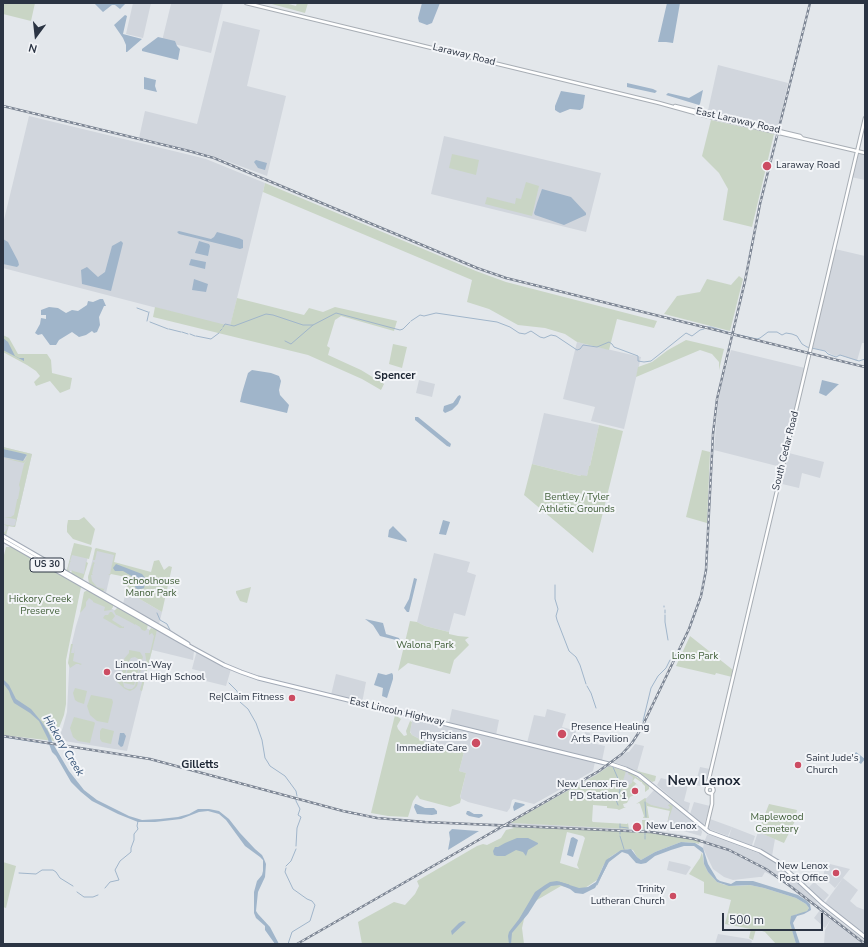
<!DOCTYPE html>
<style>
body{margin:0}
#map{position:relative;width:868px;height:947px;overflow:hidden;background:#e3e7eb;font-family:"Nunito Sans",sans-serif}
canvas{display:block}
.frame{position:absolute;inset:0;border:4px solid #2b3443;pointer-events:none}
.north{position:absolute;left:16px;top:16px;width:40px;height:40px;-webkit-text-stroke:3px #f3f5f8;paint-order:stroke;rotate:195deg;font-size:11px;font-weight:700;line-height:16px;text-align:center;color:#2b3443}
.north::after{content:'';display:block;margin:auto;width:14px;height:18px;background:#2b3443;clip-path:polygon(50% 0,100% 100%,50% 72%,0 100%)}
.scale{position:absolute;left:722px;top:913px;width:101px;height:18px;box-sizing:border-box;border:2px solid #2b3443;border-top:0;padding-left:5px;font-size:12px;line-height:14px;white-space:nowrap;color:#2b3443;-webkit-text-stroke:3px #f3f5f8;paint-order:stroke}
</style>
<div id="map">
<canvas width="868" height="947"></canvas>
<div class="frame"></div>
<div class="north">N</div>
<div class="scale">500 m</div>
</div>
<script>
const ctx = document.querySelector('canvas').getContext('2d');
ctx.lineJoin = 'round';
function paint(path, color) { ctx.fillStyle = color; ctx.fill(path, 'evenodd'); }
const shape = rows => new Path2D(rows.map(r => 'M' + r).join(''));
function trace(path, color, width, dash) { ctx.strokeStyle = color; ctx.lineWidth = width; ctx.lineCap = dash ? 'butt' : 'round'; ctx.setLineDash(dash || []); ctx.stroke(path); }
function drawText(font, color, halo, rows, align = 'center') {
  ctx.font = font + ' "Nunito Sans",sans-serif'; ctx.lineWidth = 4; ctx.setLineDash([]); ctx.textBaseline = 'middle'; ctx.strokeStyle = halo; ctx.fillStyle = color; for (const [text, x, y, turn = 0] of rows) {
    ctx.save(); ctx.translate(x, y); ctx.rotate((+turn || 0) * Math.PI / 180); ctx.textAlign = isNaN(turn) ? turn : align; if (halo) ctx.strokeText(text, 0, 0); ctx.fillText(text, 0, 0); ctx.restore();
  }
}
paint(shape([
 [133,3,151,3,143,38,126,34],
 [167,3,223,3,211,53,162,41,171,4],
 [223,21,260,30,247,86,286,96,267,176,213,156,139,138,145,111,197,124],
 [718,65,788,83,777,131,707,115],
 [29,116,190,155,206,159,265,183,230,327,3,268,3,224],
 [444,136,601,173,586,232,431,194],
 [858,152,865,153,865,180,851,177],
 [835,249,865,256,865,343,862,343,857,361,840,355,835,356,825,351,812,348],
 [577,342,641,357,624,429,591,421,595,407,563,399],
 [731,350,805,368,785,452,824,462,820,478,802,473,799,488,778,483,781,467,714,450,718,403,721,386],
 [419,380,435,384,432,397,416,393],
 [544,413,599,425,590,466,589,466,587,477,581,475,580,476,532,464],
 [3,447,32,454,15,527,9,526,6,535,3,534],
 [73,547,89,551,84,575,67,570],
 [96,549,115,554,106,593,89,583,88,577,94,554],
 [434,553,470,562,467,572,476,575,465,616,454,613,449,632,425,626,417,622],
 [126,591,162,612,159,624,123,604],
 [86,594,146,628,156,633,157,630,194,651,193,660,152,650,127,751,58,740,63,727,67,712,70,651,76,626],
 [197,650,231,669,226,686,202,680,204,672,192,669],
 [336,674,366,682,362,703,331,695],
 [452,709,499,720,496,735,449,723],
 [547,709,566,714,562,727,576,731,574,739,582,741,585,732,590,733,588,742,605,746,602,761,527,743,534,715,545,717],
 [413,718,595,762,593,771,534,804,514,799,512,800,510,808,507,812,468,802,460,798,466,773,459,771,464,752,423,741,412,735,410,731],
 [635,744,644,746,637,771,614,762,627,752,629,752],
 [606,766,608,767,596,775,511,823,653,830,684,835,705,840,707,835,710,835,758,853,772,860,781,867,817,902,816,903,865,941,865,944,824,944,825,930,831,919,825,928,814,918,820,910,780,880,765,872,762,877,759,877,733,880,724,877,713,869,703,848,704,843,645,833,505,827,495,833,493,831,498,827,493,826,494,823,504,824,508,822],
 [700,767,710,769,706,787,695,785],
 [625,771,634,776,631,786,622,784],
 [661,778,688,785,684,801,690,803,688,812,659,787,657,785],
 [654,790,701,829,702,832,701,836,673,828,667,824,670,810,648,805,644,801],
 [694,802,710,806,704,825,703,825,690,814],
 [710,819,732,827,728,836,709,829,708,827],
 [732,827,755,836,751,848,728,839],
 [758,832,775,839,772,856,753,847],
 [669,861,687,865,691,867,686,875,667,870],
 [826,863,850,869,835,888,823,877],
 [843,878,858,890,850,901,857,907,865,910,865,935,825,903],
 [814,882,829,895,822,903,807,889],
 [718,934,749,939,752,941,751,944,715,944]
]), '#d1d6dd');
paint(shape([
 [3,3,35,3,31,21,3,14],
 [268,3,285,3,296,6,297,3,308,3,305,13],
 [711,120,774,134,752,227,723,220,728,189,719,173,702,156],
 [452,154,479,160,476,175,449,168],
 [526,182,539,186,532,216,485,204,487,197,515,204,516,198,521,199],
 [265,183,476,271,506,282,657,321,654,328,617,319,609,350,577,342,565,334,545,328,518,325,489,309,467,302,472,280,263,192],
 [739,276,743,279,730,331,664,314,677,296,700,292,707,279,731,285],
 [237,298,304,315,309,308,323,312,335,307,397,321,394,331,341,316,335,320,327,346,330,348,328,355,361,370,384,384,381,390,362,379,308,355,153,317,155,307,230,326],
 [3,335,9,338,18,354,47,354,51,360,52,373,72,378,70,389,60,393,50,381,36,386,34,382,40,376,36,371,27,365,3,352],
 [686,340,724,349,719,370,719,362,712,354,700,350,636,377,638,367,652,362,668,350],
 [393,344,407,347,402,368,389,364],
 [599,425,623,431,593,553,524,495,532,464,580,476,581,475,587,476,589,466,590,466],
 [3,447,32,454,15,527,8,526,6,536,3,535,3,532,5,532,8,527,3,524,13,526,15,525,16,520,15,519,4,517,11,517,14,515,17,500,17,499,18,499,20,488,19,485,24,464,27,459,24,463,3,458,22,461,25,460,27,455,3,449],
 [702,450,710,452,707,523,686,517],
 [84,517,95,529,91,545,73,539,67,532,67,526,68,520,79,520],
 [8,537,67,570,74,543,91,547,92,548,89,559,72,555,70,561,71,562,70,562,68,569,70,571,68,573],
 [8,545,11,546,19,550,81,587,66,660,66,704,64,715,54,741,3,735,3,559,6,547,12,547],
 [96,548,116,553,114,562,151,572,154,561,159,560,164,570,169,566,172,567,162,612,126,591,129,581,121,576,111,574,110,575,108,574,110,574,114,555,97,551,95,560,96,560,93,560,95,549],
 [85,561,88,563,83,579,78,578,71,574,72,570,73,571,84,574,86,562],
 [93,562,95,563,94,564,92,574,93,575,91,575,92,581,97,587,104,589,105,587,103,592,89,583,88,577],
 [251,587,247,603,240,601,236,593,236,591],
 [86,591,90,591,113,604,113,607,111,610,104,611,105,607,93,602,93,601,89,598,86,602,86,606,82,611,80,613,84,592],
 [117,608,119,608,148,624,147,629,145,631,142,630,140,627,135,624,134,625,134,624,117,615,116,615,114,611],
 [110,612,112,612,115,616,112,620,123,627,124,626,124,628,120,628,103,618,105,615,108,615],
 [410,621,417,622,425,626,449,632,449,634,458,636,469,637,465,640,469,645,454,660,450,674,408,663,398,671],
 [151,628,157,630,142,691,140,690,147,665,145,653,150,653,154,636,152,633,149,635,149,631],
 [690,636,733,670,732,677,716,673,715,675,676,666],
 [71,644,73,644,71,653,74,653,75,648,73,661,82,664,80,665,79,664,76,664,70,668,68,663],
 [129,650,140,652,143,657,142,660,142,665,137,686,134,689,130,691,125,689,116,681,118,673,119,676,121,676,124,665,122,665,122,661,119,672,118,664,120,659,127,660,124,659,129,653],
 [135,657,140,660,141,665,135,686,132,689,128,689,124,687,123,681,129,661,131,658],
 [130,661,140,664,134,685,124,683],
 [75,688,87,691,84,704,78,702,75,700,73,693],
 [91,695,112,699,113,702,108,723,97,721,90,715,87,706],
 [395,715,401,719,397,726,398,729,404,736,407,735,406,731,410,721,412,722,410,732,412,735,423,741,464,752,459,771,466,773,460,797,461,799,460,803,450,807,420,799,417,795,413,801,408,817,388,816,371,813],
 [74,717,94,722,95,723,90,743,78,741,73,737,70,728],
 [102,728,114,731,111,744,102,742,100,739,100,731],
 [609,766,626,771,623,781,623,784,631,785,630,784,632,783,633,777,628,774,629,772,647,784,649,786,649,789,645,792,645,786,642,783,642,782,641,782,635,778,633,781,639,786,636,784,633,787,634,788,633,793,634,795,630,797,627,803,623,804,624,807,626,807,627,808,626,807,619,810,617,809,607,808,607,806,605,806,593,805,592,821,593,822,627,824,628,823,629,829,510,823,596,775],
 [635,769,641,772,656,776,655,781,652,782],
 [645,798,647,799,646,799,646,802,651,805,668,809,670,808,669,806,668,806,669,804,673,806,667,824,670,811,647,806,649,818,643,818,644,816,640,804,639,803,636,804],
 [769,804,797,810,794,823,784,843,758,832],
 [642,820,648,820,666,827,659,825,659,831,643,830],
 [512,827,645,832,676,836,700,841,699,844,695,843,681,842,655,852,641,860,637,857,633,850,628,849,618,852,610,857,603,866,597,880,582,890,561,886,537,900,526,910,522,928,524,944,362,944,358,922,363,919,394,902,405,905,415,894,419,886,417,881,477,846,483,844,487,845,501,838,506,830,514,828],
 [567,832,583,836,585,838,577,865,579,869,560,863],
 [702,852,704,864,708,872,717,882,725,885,737,886,750,885,764,888,796,898,806,904,809,908,807,911,801,914,796,914,791,925,796,944,776,944,765,932,756,929,753,940,749,938,751,929,725,924,731,900,704,893,704,882,689,874,700,858],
 [3,862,16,866,6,908,3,907]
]), '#c9d5c5');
paint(shape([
 [94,3,126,3,120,9,115,5,112,5,103,12],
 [422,3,440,3,432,23,427,25,419,22,418,18],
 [667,3,680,3,673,43,666,42,658,42],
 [125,15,127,16,123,34,142,39,127,52,126,52,126,45,123,38,114,25],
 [158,37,175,41,177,46,180,49,178,60,142,51,142,49],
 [144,77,156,80,155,86,157,92,144,89],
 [627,83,653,89,657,91,655,93,627,87],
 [703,90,700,104,699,105,666,95,668,93,689,98],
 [561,91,585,95,583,108,580,110,570,109,560,113,558,112,555,110,555,106],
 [256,160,267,163,265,170,258,168,254,162],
 [542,189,571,197,586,213,586,215,564,225,535,215,534,213,537,203],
 [179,231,211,239,214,237,217,232,239,238,243,240,243,248,240,249,179,234,177,232],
 [3,239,8,242,18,261,19,265,17,267,3,264],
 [121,241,123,243,111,291,82,284,81,270,87,267,98,277,105,272,112,246],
 [199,241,209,244,210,246,208,256,195,253],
 [191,259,206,262,205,269,189,265],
 [194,279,208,284,206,292,192,290],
 [100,299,103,299,106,306,104,306,99,317,100,325,97,332,94,333,92,331,86,335,79,337,72,332,59,340,56,345,50,345,42,334,38,335,35,333,40,324,41,318,46,319,46,315,41,315,41,310,49,307,58,308,66,313,72,310,78,311,87,305,88,301,93,302],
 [3,338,8,342,15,356,19,358,24,358,24,361,3,350],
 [252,370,271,373,279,376,281,381,279,390,280,395,289,405,287,413,240,402,242,393,248,373],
 [822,380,838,384,839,384,826,396,819,393],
 [460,395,461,397,458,404,452,410,445,413,443,411,444,406,453,403,458,396],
 [415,417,418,417,450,443,451,444,450,447,447,446,415,420],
 [3,449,25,454,27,455,26,456,23,461,3,457],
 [443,520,450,522,446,535,439,534],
 [393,526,406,539,407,542,388,537,389,530],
 [116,564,142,574,146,579,144,588,138,590,135,587,133,577,123,571,115,571,113,568],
 [414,578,417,579,409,612,407,612,404,608,409,599],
 [365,619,383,623,386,634,399,638,400,641,380,636,373,625],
 [378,673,386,675,392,673,393,675,393,679,387,698,382,696,383,688,374,685],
 [3,679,9,685,16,699,31,709,41,721,48,731,51,738,52,742,69,771,84,790,97,800,129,816,142,820,160,819,178,817,189,814,198,809,209,809,219,811,229,819,240,833,255,849,262,855,264,859,266,864,265,877,258,892,256,911,258,914,270,927,279,944,275,944,265,930,265,926,256,918,254,913,254,892,257,881,262,875,263,871,263,860,260,857,245,846,226,820,219,814,208,811,199,812,181,819,155,822,138,822,118,814,92,801,81,792,71,782,56,756,52,752,49,744,48,739,39,721,30,713,14,703,11,697,9,691,3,683],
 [120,733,124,733,126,736,123,746,121,747,118,744],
 [856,752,865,759,861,764,852,757],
 [515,802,524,804,525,805,514,811,513,807],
 [415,804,416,804,425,808,434,808,437,811,437,814,432,815,417,814,414,807],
 [467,811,469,811,474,814,482,814,483,816,479,818,469,816,466,814],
 [452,829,478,831,479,831,448,850,450,839,449,832],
 [573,837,578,840,573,857,567,855,571,838],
 [517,838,528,838,538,843,538,844,528,850,526,856,523,852,516,850,505,856,497,856,494,855,493,851,495,847,498,847,505,843],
 [681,842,695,843,703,848,708,864,717,879,720,881,731,884,736,881,753,881,798,895,807,901,810,904,811,910,804,914,797,916,793,923,800,944,796,944,790,923,791,916,807,911,809,908,806,904,796,898,764,888,750,885,729,886,717,882,708,872,704,864,703,853,694,846,684,846,671,850,655,856,646,863,641,864,636,863,628,854,622,852,609,862,595,888,583,894,575,893,570,889,560,885,551,886,542,892,528,914,512,933,511,944,509,944,508,936,509,932,519,919,535,892,545,885,550,882,557,881,579,888,588,887,596,882,606,860,621,850,631,849,637,857,641,860,655,852],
 [463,921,466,922,452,935,451,931,459,923]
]), '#a0b5ca');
trace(shape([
 [137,308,148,312],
 [147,321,149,312],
 [411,321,420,315,424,316,436,313,497,322,510,327,519,333,525,334,531,331,540,337,544,338,551,335,556,336,577,350,580,349,583,345,597,347,609,342,612,344,614,347,638,356,638,361,644,362,651,361,686,333,692,336,700,330,704,329],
 [150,322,168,329],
 [223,327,225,324,234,326,266,314,273,315,303,325,313,325,336,313,400,330,403,329,410,322],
 [707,327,711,327,730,333,757,339,760,338,768,332,777,332,782,335,786,333,792,334,797,336,802,344,807,347,825,351,828,354,836,357,840,355,859,361,865,359],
 [169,329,181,332],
 [220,331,222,329],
 [182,332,188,334],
 [190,334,195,336],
 [196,336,211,339,219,333],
 [285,341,291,344,313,325],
 [555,585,555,599,558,609,556,616,557,620,569,651,576,657,580,665,586,684],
 [664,606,664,607],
 [665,610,665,613],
 [157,613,160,620,167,624,170,630],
 [665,615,665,622,668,640],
 [229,683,237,691,240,702,248,709,256,723,262,740,265,758,267,761,270,766,285,776,296,791,297,796],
 [587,686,591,693,596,708],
 [643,721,651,688,658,676,666,668,670,660],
 [647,724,647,728],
 [3,737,49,744],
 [613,767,619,781,620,791,616,800,618,805],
 [645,802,646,817],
 [620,824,620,828],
 [620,827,628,828],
 [645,830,646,821],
 [620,832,620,834],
 [645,835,645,833],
 [620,836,624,849],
 [645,839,645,836],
 [296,846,297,828,301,817,298,815,300,809,296,801,296,798],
 [286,866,291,861,296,849],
 [286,868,285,872,293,889,307,899,312,901,315,905,310,921,292,932,288,944],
 [19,873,36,874,42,870,53,870,56,872,60,878,73,886],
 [559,882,569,885],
 [597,885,606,866],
 [105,888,110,882,119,880,115,870,120,861,131,852,131,848,134,840,134,834,138,829,137,826,138,821],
 [77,892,84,897,93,897,98,895]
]), '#a0b5ca', 1);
const secondary = shape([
 [246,3,659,103,702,115,865,153],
 [675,106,779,131,800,136,802,138],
 '706.5 790a3.5 3.5 0 1 1 7 0a3.5 3.5 0 1 1-7 0Z',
 [707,787,865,118],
 [706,829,712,804,712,793]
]);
const primary = shape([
 [3,536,167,631,188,644],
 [3,540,180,641,224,665,241,672,258,678,389,710,609,764],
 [611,764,626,769,639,775,709,832,760,851,778,862,822,903,865,937]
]);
trace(secondary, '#a8aeb5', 4.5);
trace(primary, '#a3abb7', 5);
trace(secondary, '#fff', 2.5);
trace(primary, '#fff', 3);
const rail = shape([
 [3,106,189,151,214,158,477,268,506,278,865,367],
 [3,736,150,759,343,811,377,818,425,822,651,832,694,839,729,850,766,869,790,886,865,944],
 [297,944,599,771,622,754,632,743,641,729,689,629,701,596,706,570,713,434,717,399,745,281,760,204,810,3]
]);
trace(rail, '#7d8694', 2.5);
trace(rail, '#f3f5f8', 1, [3]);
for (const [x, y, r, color] of [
 [767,166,5,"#cc4c62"],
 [107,672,4,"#cc4c62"],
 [292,698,4,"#cc4c62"],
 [562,734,5,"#cc4c62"],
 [476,743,5,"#cc4c62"],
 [798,765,4,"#cc4c62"],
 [635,791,4,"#cc4c62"],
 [637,827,5,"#cc4c62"],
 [836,873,4,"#cc4c62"],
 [673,896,4,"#cc4c62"]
]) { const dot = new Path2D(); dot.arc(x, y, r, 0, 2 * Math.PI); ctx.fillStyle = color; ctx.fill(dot); trace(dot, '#f3f5f8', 1.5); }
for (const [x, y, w] of [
 [47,565,34]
]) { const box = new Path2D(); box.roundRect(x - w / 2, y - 7, w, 14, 3); ctx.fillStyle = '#f3f5f8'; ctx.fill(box); trace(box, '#2b3443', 1); }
drawText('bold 9px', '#2b3443', null, [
 ["US 30",47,565]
]);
drawText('10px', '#2b3443', '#f3f5f8', [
 ["Laraway Road",464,55,14],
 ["East Laraway Road",738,121,13],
 ["South Cedar Road",786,451,-76],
 ["East Lincoln Highway",397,712,13]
]);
drawText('10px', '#2b3443', '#f3f5f8', [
 ["Laraway Road",776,166],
 ["Lincoln-Way",115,666],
 ["Central High School",115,678],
 ["Re|Claim Fitness",284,698,"right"],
 ["Presence Healing",571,728],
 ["Arts Pavilion",571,740],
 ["Physicians",467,737,"right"],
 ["Immediate Care",467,749,"right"],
 ["Saint Jude's",806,759],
 ["Church",806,771],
 ["New Lenox Fire",627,785,"right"],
 ["PD Station 1",627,797,"right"],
 ["New Lenox",646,827],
 ["New Lenox",828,867,"right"],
 ["Post Office",828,879,"right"],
 ["Trinity",665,890,"right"],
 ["Lutheran Church",665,902,"right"]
], 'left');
drawText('10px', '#415f39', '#f3f5f8', [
 ["Bentley / Tyler",577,498],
 ["Athletic Grounds",577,510],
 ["Schoolhouse",151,582],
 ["Manor Park",151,594],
 ["Hickory Creek",40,600],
 ["Preserve",40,612],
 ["Walona Park",425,646],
 ["Lions Park",695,657],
 ["Maplewood",777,818],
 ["Cemetery",777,830]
]);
drawText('bold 11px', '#1d2634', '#f3f5f8', [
 ["Spencer",395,376],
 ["Gilletts",200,765]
]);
drawText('italic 11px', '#365477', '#f3f5f8', [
 ["Hickory Creek",63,746,59]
]);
drawText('bold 14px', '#1d2634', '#f3f5f8', [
 ["New Lenox",704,782]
]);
</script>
